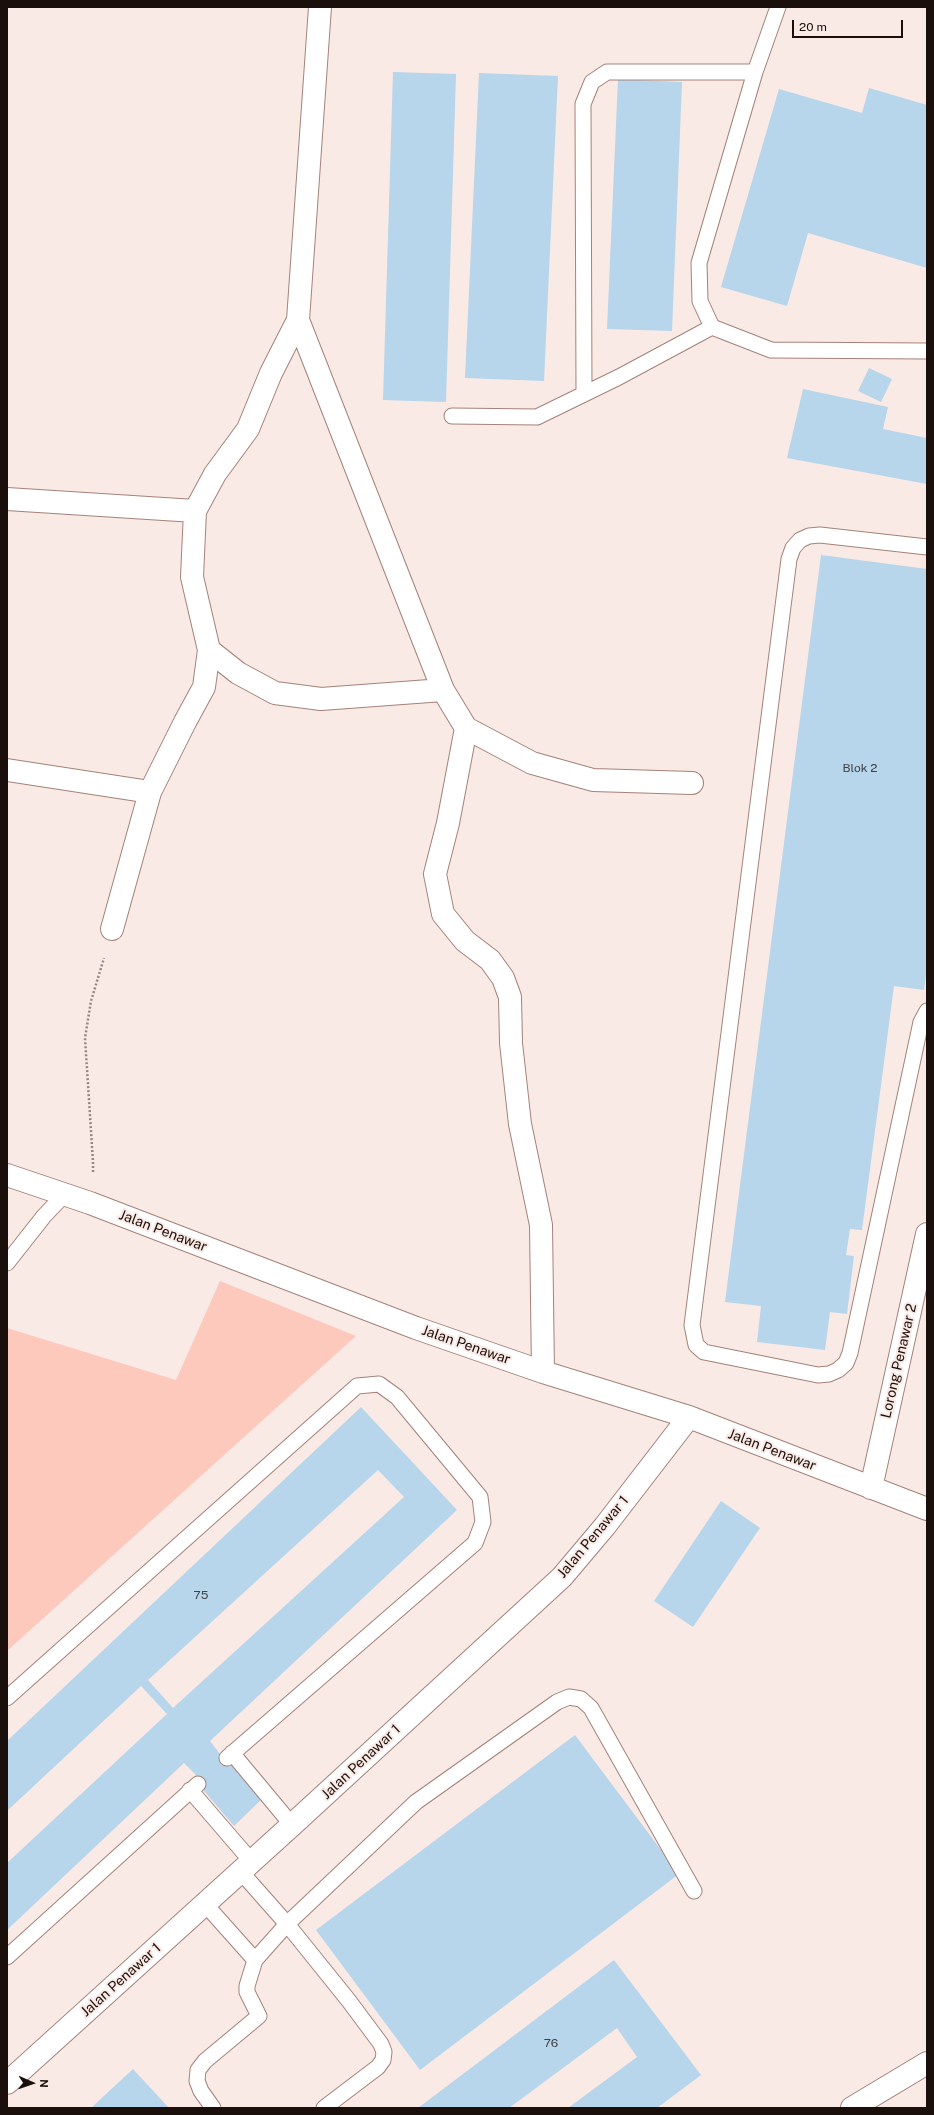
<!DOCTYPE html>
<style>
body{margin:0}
#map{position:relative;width:934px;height:2115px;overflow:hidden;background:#f9eae6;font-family:"Public Sans",sans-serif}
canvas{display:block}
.frame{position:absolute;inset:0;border:8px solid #1b0f0b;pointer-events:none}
.north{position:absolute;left:12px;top:2063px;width:40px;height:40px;-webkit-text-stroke:3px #f9eae6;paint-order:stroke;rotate:92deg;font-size:11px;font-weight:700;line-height:16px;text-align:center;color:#1b0f0b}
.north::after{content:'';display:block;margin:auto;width:14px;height:18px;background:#1b0f0b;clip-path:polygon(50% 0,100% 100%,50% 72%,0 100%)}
.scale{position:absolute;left:792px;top:20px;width:111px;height:18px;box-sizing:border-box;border:2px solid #1b0f0b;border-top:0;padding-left:5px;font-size:12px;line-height:14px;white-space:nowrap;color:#1b0f0b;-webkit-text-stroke:3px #f9eae6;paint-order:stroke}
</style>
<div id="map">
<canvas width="934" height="2115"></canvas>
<div class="frame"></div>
<div class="north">N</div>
<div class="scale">20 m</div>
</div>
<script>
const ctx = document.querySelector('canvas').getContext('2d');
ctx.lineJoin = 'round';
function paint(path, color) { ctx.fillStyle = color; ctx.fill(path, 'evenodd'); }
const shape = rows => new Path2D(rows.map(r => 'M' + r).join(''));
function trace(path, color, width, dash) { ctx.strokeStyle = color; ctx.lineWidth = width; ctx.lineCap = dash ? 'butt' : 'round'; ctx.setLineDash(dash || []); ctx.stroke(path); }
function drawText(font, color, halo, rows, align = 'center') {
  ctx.font = font + ' "Public Sans",sans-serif'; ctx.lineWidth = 4; ctx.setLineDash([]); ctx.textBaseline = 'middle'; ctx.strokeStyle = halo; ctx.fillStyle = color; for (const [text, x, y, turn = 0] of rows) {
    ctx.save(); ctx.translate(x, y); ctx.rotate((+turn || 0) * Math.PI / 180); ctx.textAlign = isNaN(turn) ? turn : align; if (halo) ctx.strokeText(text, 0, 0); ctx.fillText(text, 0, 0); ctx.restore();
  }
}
paint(shape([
 [220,1281,356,1336,7,1651,7,1328,176,1380]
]), '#fdc9bc');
paint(shape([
 [393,72,456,74,446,402,383,400],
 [479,73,558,76,544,381,465,378],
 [618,79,682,82,672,331,607,329],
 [869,88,927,105,927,268,808,233,787,306,721,287,779,89,862,113],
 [869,368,892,379,881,402,858,391],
 [803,389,888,407,883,429,927,438,927,484,787,458],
 [821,555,927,569,927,967,924,990,894,986,862,1230,850,1229,846,1255,854,1256,847,1314,830,1312,825,1350,757,1342,761,1306,725,1302],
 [361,1407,457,1510,210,1741,220,1754,222,1752,261,1800,234,1826,193,1778,196,1775,184,1763,7,1930,7,1863,167,1714,141,1686,7,1811,7,1741],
 [378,1470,404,1497,173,1708,148,1680],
 [721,1501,760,1528,693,1627,654,1601],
 [575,1735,679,1874,420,2070,316,1930],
 [614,1960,701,2075,657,2108,568,2108,637,2057,617,2028,509,2108,418,2108],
 [133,2069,169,2108,91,2108]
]), '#b7d5eb');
const lane = shape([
 [778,7,755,72,699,263,700,301,712,327,771,350,927,351],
 [584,393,583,104,592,82,607,72,755,72],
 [452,416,537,417,619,377,712,327],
 [927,547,820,535,809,536,800,540,793,548,789,559,692,1325,696,1345,704,1352,818,1375,829,1374,838,1370,846,1363,850,1353,921,1022,927,1011],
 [7,1263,44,1216,65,1194],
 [7,1698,357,1386,379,1384,397,1397,480,1497,483,1522,475,1543,227,1758],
 [232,1753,292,1825],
 [190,1790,252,1862],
 [241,1872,287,1924,349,2001,381,2044,384,2052,383,2060,378,2067,324,2108],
 [205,1904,255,1960],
 [7,1957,198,1784],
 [213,2108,201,2091,197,2081,198,2070,205,2061,259,2016,247,1992,247,1986,255,1960,287,1924,416,1802,557,1702,569,1697,581,1699,591,1708,694,1891]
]);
const street = shape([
 [320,7,298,320,271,373,248,429,215,474,195,511,192,577,209,650,238,673,275,693,321,699,443,690],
 [298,320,443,690,466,728,532,763,593,780,692,783],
 [7,499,195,511],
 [466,728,448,823,435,874,443,914,465,941,490,960,503,978,510,997,511,1043,520,1124,541,1225,543,1372],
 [7,770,150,792],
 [112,929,150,792,185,722,204,687,209,650],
 [7,1175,90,1203,416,1328,543,1372,689,1417,927,1509],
 [871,1488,927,1234],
 [7,2083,292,1825,562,1577,605,1526,689,1417]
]);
const secondary = shape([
 [852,2108,927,2063]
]);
trace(lane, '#a48279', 17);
trace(street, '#a48279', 24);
trace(secondary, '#a48279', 24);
trace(shape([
 [93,1172,93,1162,85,1038,91,1001,104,958]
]), '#958884', 2.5, [2, 2]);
trace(lane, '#fff', 15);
trace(street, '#fff', 22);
trace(secondary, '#fff', 22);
drawText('12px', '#424043', null, [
 ["Blok 2",860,768],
 ["75",201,1595],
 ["76",551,2043]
]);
drawText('14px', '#1b0f0b', '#f9eae6', [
 ["Jalan Penawar",163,1231,21],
 ["Jalan Penawar",466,1345,19],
 ["Lorong Penawar 2",899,1361,-77],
 ["Jalan Penawar",772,1450,21],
 ["Jalan Penawar 1",593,1537,-50],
 ["Jalan Penawar 1",361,1762,-43],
 ["Jalan Penawar 1",121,1980,-42]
]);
</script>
